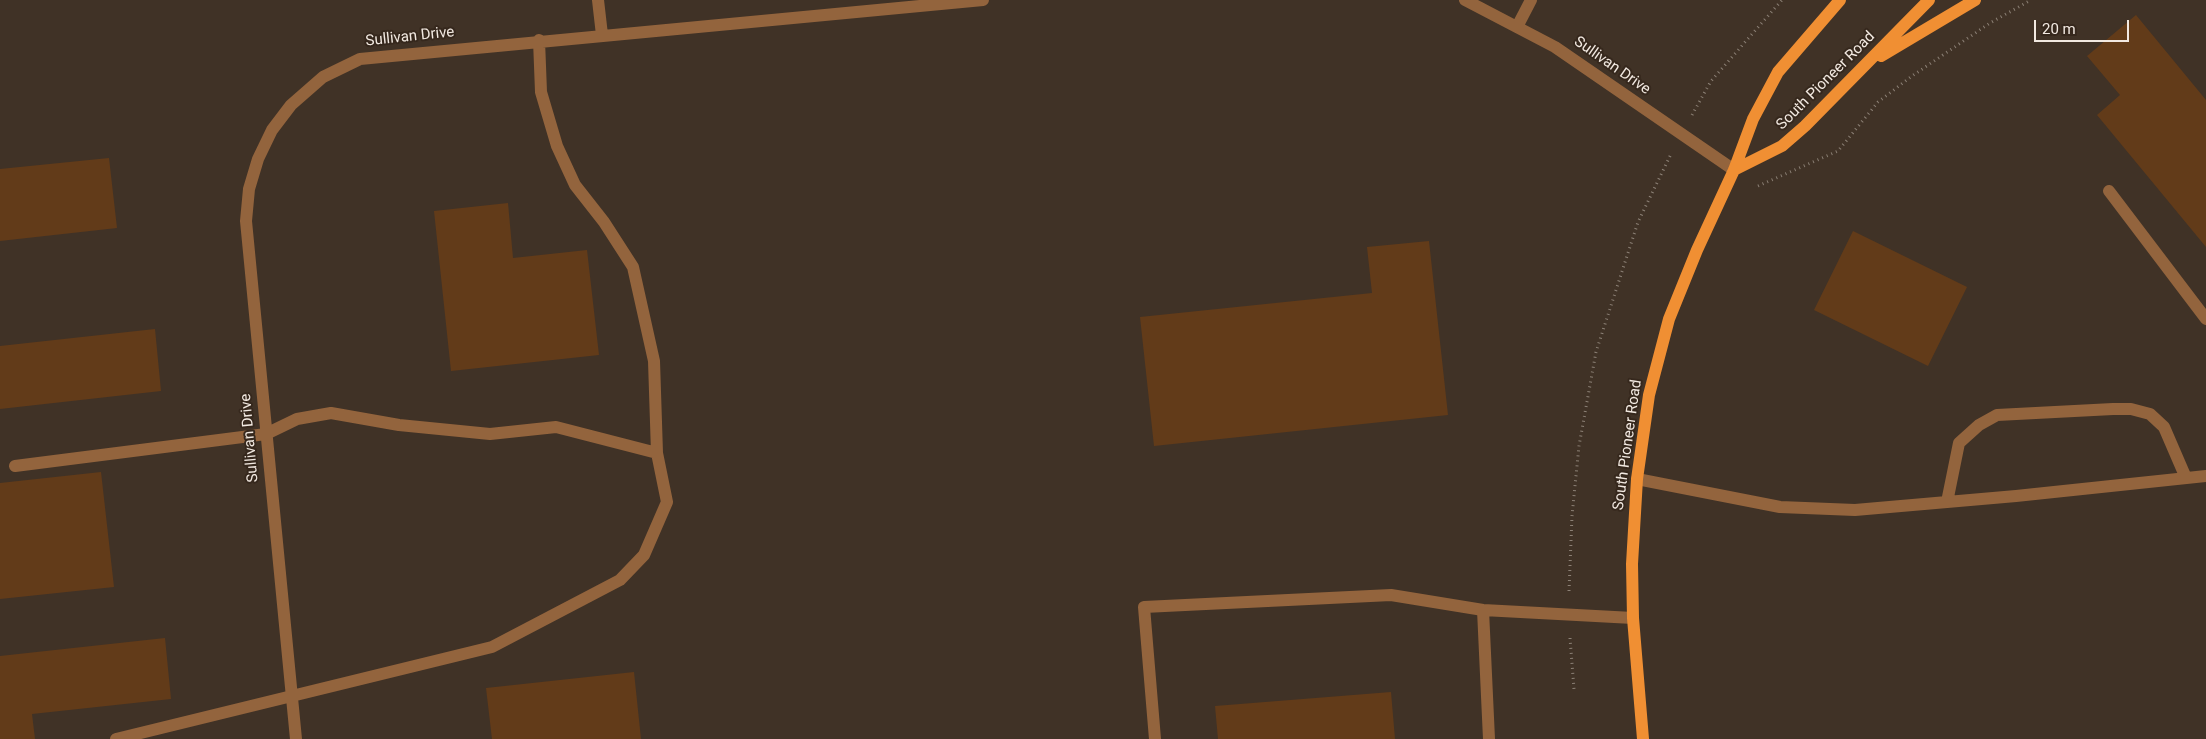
<!DOCTYPE html>
<style>
body{margin:0}
#map{position:relative;width:2206px;height:739px;overflow:hidden;background:#403226;font-family:Roboto,sans-serif}
canvas{display:block}
.scale{position:absolute;left:2034px;top:20px;width:95px;height:22px;box-sizing:border-box;border:2px solid #f2e9e1;border-top:0;padding-left:6px;font-size:15px;line-height:18px;white-space:nowrap;color:#f2e9e1;-webkit-text-stroke:4px #36281d;paint-order:stroke}
</style>
<div id="map">
<canvas width="2206" height="739"></canvas>
<div class="scale">20 m</div>
</div>
<script>
const ctx = document.querySelector('canvas').getContext('2d');
ctx.lineJoin = 'round';
function paint(path, color) { ctx.fillStyle = color; ctx.fill(path, 'evenodd'); }
const shape = rows => new Path2D(rows.map(r => 'M' + r).join(''));
function trace(path, color, width, dash) { ctx.strokeStyle = color; ctx.lineWidth = width; ctx.lineCap = dash ? 'butt' : 'round'; ctx.setLineDash(dash || []); ctx.stroke(path); }
function drawText(font, color, halo, rows, align = 'center') {
  ctx.font = font + ' Roboto,sans-serif'; ctx.lineWidth = 4; ctx.setLineDash([]); ctx.textBaseline = 'middle'; ctx.strokeStyle = halo; ctx.fillStyle = color; for (const [text, x, y, turn = 0] of rows) {
    ctx.save(); ctx.translate(x, y); ctx.rotate((+turn || 0) * Math.PI / 180); ctx.textAlign = isNaN(turn) ? turn : align; if (halo) ctx.strokeText(text, 0, 0); ctx.fillText(text, 0, 0); ctx.restore();
  }
}
paint(shape([
 [2136,15,2206,100,2206,247,2097,115,2120,95,2087,56],
 [109,158,117,228,0,241,0,169],
 [508,203,513,258,587,250,599,355,451,371,434,211],
 [1853,231,1967,287,1928,366,1814,310],
 [1429,241,1448,415,1154,446,1140,317,1372,293,1367,247],
 [155,329,161,391,0,409,0,346],
 [101,472,114,587,0,599,0,483],
 [165,638,171,699,32,714,35,739,0,739,0,656],
 [634,672,641,739,492,739,486,688],
 [1391,692,1395,739,1218,739,1215,706]
]), '#623b19');
trace(shape([
 [1692,115,1711,81,1782,0],
 [1758,186,1838,151,1878,102,1912,76,1990,23,2031,0],
 [1569,591,1572,516,1579,446,1596,352,1638,222,1671,154],
 [1570,638,1574,689]
]), '#8c8176', 3, [1, 4]);
trace(shape([
 [598,0,602,35],
 [1465,0,1555,47,1734,170],
 [1517,27,1531,0],
 [2109,191,2206,319],
 [15,466,266,434,297,419,331,413,399,425,490,434,556,427,657,453],
 [1637,479,1780,507,1855,510,2016,496,2206,476],
 [1947,502,1959,443,1979,425,1997,415,2113,409,2131,409,2150,414,2164,427,2186,478],
 [1483,610,1489,739],
 [116,739,492,647,620,580,644,555,667,502,657,453,654,361,633,267,604,222,575,185,557,146,541,92,539,40],
 [296,739,246,221,249,189,258,159,272,130,291,105,323,77,360,59,983,0],
 [1155,739,1144,607,1391,595,1483,610,1633,618]
]), '#93643d', 12);
trace(shape([
 [1881,56,1975,0],
 [1734,170,1782,146,1805,126,1929,0],
 [1643,739,1633,618,1632,564,1637,479,1649,395,1669,319,1697,250,1734,170,1753,119,1778,72,1840,0]
]), '#f08f33', 12);
drawText('15px', '#f2e9e1', '#36281d', [
 ["Sullivan Drive",410,37,-6],
 ["Sullivan Drive",1612,66,35],
 ["South Pioneer Road",1826,81,-45],
 ["Sullivan Drive",250,438,-95],
 ["South Pioneer Road",1628,445,-82]
]);
</script>
